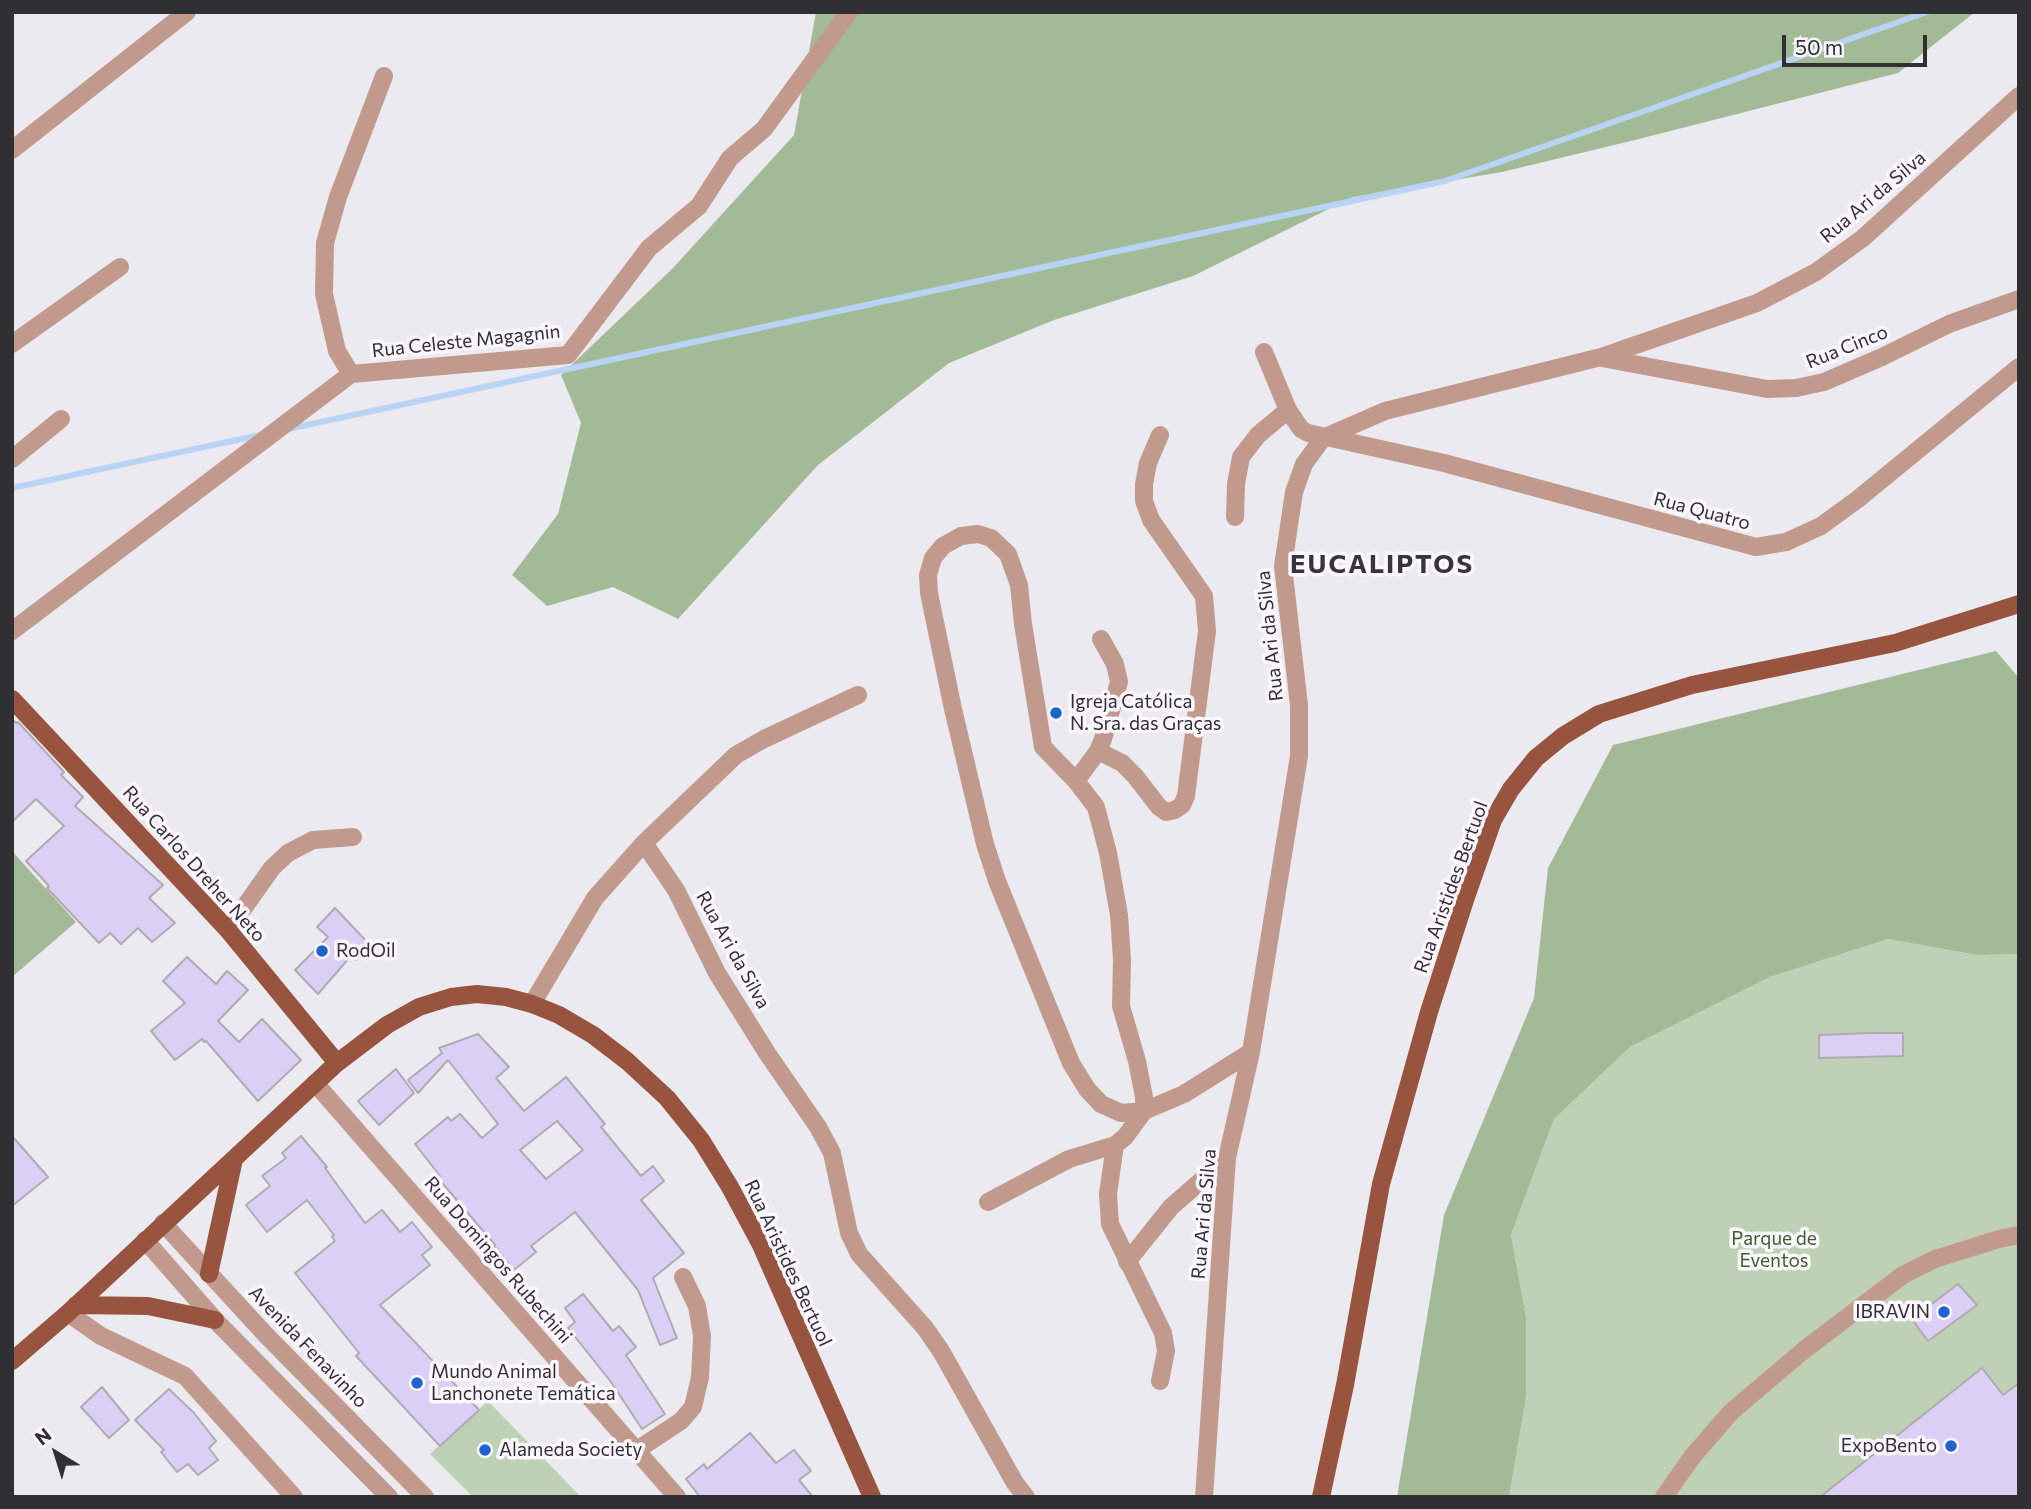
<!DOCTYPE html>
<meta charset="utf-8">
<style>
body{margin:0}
#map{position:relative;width:2031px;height:1509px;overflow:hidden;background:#eceaf1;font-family:Commissioner,sans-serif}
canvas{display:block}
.frame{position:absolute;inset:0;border:14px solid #302f32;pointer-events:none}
.north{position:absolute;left:21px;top:1418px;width:70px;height:70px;-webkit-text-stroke:5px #faf7ff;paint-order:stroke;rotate:322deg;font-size:19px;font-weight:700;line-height:28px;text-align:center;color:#302f32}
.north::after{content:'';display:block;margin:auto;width:24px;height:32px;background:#302f32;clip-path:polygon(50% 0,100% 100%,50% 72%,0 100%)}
.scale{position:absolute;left:1782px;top:35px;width:145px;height:32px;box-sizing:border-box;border:4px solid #302f32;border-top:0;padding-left:9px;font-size:21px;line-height:24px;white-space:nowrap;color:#302f32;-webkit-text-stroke:5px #faf7ff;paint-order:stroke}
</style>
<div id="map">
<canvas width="2031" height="1509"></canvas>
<div class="frame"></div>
<div class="north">N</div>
<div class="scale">50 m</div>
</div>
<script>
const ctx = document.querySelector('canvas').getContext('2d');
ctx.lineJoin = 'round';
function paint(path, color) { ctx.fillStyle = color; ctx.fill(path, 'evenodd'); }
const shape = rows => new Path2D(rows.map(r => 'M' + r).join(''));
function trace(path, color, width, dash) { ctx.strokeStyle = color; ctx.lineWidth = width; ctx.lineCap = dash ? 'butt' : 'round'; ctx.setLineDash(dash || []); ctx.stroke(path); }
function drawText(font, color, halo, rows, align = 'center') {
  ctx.font = font + ' Commissioner,sans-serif'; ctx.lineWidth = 7; ctx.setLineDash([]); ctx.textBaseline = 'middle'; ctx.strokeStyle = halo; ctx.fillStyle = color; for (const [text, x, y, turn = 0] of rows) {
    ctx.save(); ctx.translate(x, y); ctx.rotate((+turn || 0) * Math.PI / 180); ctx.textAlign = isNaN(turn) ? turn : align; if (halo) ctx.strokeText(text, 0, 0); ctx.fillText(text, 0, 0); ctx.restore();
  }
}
paint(shape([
 [1888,939,1977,955,2019,954,2019,1497,1509,1497,1526,1397,1526,1317,1511,1235,1554,1119,1630,1047,1770,977],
 [488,1401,581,1497,473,1497,430,1454]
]), '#bed1b4');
paint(shape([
 [816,12,1975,12,1898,73,1635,140,1502,172,1353,197,1193,276,1054,320,949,363,818,465,678,619,613,587,547,606,512,575,558,514,581,423,561,375,673,268,794,135],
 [1996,651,2019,678,2019,954,1977,955,1888,939,1770,977,1630,1047,1554,1119,1511,1235,1526,1317,1526,1397,1509,1497,1397,1497,1444,1215,1534,998,1548,868,1613,745],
 [12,851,76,922,12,977]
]), '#a3ba97');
trace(shape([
 [288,429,1445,181,1927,12],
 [12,488,260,435]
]), '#b9d3f4', 6);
const building = shape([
 [12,719,16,723,18,722,64,772,61,775,83,797,75,806,163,885,149,898,175,923,152,942,138,928,121,944,110,933,99,943,47,888,49,886,26,861,64,826,36,799,12,822,12,719],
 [335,908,370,945,356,960,350,957,318,994,295,970,328,937,317,927,335,908],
 [187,957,216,984,227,971,248,990,218,1021,239,1042,262,1019,301,1060,258,1101,206,1041,204,1042,202,1039,175,1060,151,1031,185,1003,163,981,187,957],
 [1870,1033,1903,1033,1903,1056,1819,1058,1819,1035,1870,1033],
 [478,1034,509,1067,496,1078,524,1111,566,1077,605,1124,601,1127,641,1176,653,1166,664,1181,641,1200,684,1253,653,1278,677,1338,660,1345,638,1290,575,1212,531,1246,536,1252,514,1270,494,1246,495,1245,438,1178,440,1176,415,1144,448,1117,451,1121,460,1114,482,1138,498,1124,448,1060,418,1093,408,1080,442,1053,439,1048,478,1034],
 [557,1121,583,1150,546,1179,520,1150,557,1121],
 [396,1069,414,1093,379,1125,358,1101,396,1069],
 [12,1136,48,1177,12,1206,12,1136],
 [301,1136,327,1167,325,1168,365,1223,382,1210,400,1232,412,1222,432,1247,422,1255,430,1265,380,1305,479,1410,440,1446,356,1356,359,1353,295,1273,335,1241,332,1237,334,1235,307,1200,267,1232,246,1205,270,1186,262,1176,286,1158,282,1153,301,1136],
 [1958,1284,1977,1305,1928,1341,1912,1319,1958,1284],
 [583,1294,613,1331,619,1326,636,1347,626,1355,665,1414,642,1429,611,1382,568,1328,575,1322,565,1308,583,1294],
 [1982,1368,2003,1395,2019,1383,2019,1497,1820,1497,1982,1368],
 [102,1387,129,1420,109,1438,81,1407,102,1387],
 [169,1389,194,1413,216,1441,209,1448,218,1460,198,1475,188,1464,177,1472,161,1452,164,1450,135,1420,169,1389],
 [750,1433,776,1463,794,1450,811,1471,799,1480,813,1497,700,1497,686,1479,704,1464,707,1469,750,1433]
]);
paint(building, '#dccff6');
trace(building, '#aeabb2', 2);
trace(shape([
 [12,150,187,12],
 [12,344,120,267],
 [1264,352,1288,410,1301,429,1308,433,1444,463,1756,547,1786,542,1821,526,1858,499,2019,367],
 [1602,358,1767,389,1796,388,1824,382,1882,357,1949,324,2019,299],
 [351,374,337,351,324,294,325,243,338,197,384,76],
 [12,459,61,419],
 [1235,517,1236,484,1241,457,1258,435,1288,410],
 [12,631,351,374,568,355,649,248,699,206,730,158,764,129,849,12],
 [1098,751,1122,763,1135,776,1159,807,1166,812,1175,810,1182,805,1186,796,1207,631,1204,596,1151,520,1144,501,1144,484,1148,463,1160,435],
 [1076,781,1098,751,1103,739,1119,682,1115,664,1101,639],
 [644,843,736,755,764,739,858,695],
 [228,930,272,868,288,853,313,840,353,837],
 [532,1004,595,898,644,843,676,890,717,973,767,1053,818,1127,832,1153,849,1233,859,1254,925,1328,941,1351,1015,1483,1026,1497],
 [315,1083,677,1497],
 [1115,1145,1108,1194,1110,1224,1163,1333,1166,1351,1160,1381],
 [988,1202,1069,1159,1115,1145,1125,1137,1144,1111,1144,1097,1137,1061,1121,1006,1122,960,1119,915,1108,853,1096,807,1076,781,1043,747,1023,624,1019,585,1008,554,991,538,978,534,961,536,943,546,933,558,928,575,929,593,953,709,985,844,997,881,1071,1063,1087,1089,1101,1104,1121,1113,1144,1111,1184,1094,1251,1052],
 [163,1223,265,1334,425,1497],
 [145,1240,215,1320,389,1497],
 [1127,1262,1171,1207,1227,1158],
 [68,1313,101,1336,185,1376,294,1497],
 [637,1450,681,1421,693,1407,700,1377,702,1336,697,1306,683,1277],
 [1204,1497,1227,1158,1251,1052,1299,756,1299,705,1283,566,1294,492,1304,464,1323,438,1385,411,1601,357,1757,303,1816,272,1863,238,2019,96],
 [1664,1497,1692,1457,1731,1412,1804,1350,1903,1275,1935,1259,1999,1239,2019,1235]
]), '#c29a8d', 18);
trace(shape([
 [12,699,228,930,337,1063],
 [209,1274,234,1159],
 [76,1305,148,1306,215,1320],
 [12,1361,68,1313,337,1063,387,1025,419,1007,451,997,477,994,506,997,532,1004,559,1015,593,1035,627,1061,667,1098,701,1140,730,1187,761,1245,872,1497],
 [1321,1497,1345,1385,1381,1184,1429,1012,1466,897,1493,820,1511,789,1536,758,1563,736,1599,714,1692,685,1895,643,2019,604]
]), '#98543e', 18);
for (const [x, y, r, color] of [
 [1056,713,7,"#1e63ce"],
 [322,951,7,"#1e63ce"],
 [1944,1312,7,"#1e63ce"],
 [417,1383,7,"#1e63ce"],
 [1951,1446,7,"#1e63ce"],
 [485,1450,7,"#1e63ce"]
]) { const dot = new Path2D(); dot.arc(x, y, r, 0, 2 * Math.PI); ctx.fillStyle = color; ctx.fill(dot); trace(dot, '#faf7ff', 2.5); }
drawText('19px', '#302f32', '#faf7ff', [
 ["Rua Ari da Silva",1873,197,-40],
 ["Rua Celeste Magagnin",466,341,-6],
 ["Rua Cinco",1847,347,-22],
 ["Rua Quatro",1702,511,15],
 ["Rua Ari da Silva",1270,636,-96],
 ["Rua Carlos Dreher Neto",194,864,48],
 ["Rua Aristides Bertuol",1451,887,-70],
 ["Rua Ari da Silva",733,950,61],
 ["Rua Ari da Silva",1204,1214,-85],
 ["Rua Domingos Rubechini",498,1260,49],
 ["Rua Aristides Bertuol",788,1263,65],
 ["Avenida Fenavinho",308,1347,46]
]);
drawText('19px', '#302f32', '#faf7ff', [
 ["Igreja Católica",1070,702],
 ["N. Sra. das Graças",1070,724],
 ["RodOil",336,951],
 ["IBRAVIN",1930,1312,"right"],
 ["Mundo Animal",431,1372],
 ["Lanchonete Temática",431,1394],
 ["ExpoBento",1937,1446,"right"],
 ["Alameda Society",499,1450]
], 'left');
drawText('19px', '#3d5c2a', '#faf7ff', [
 ["Parque de",1774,1239],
 ["Eventos",1774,1261]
]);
ctx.letterSpacing = '2px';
drawText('bold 26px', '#37353b', '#faf7ff', [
 ["EUCALIPTOS",1382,564]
]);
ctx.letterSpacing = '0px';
</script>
